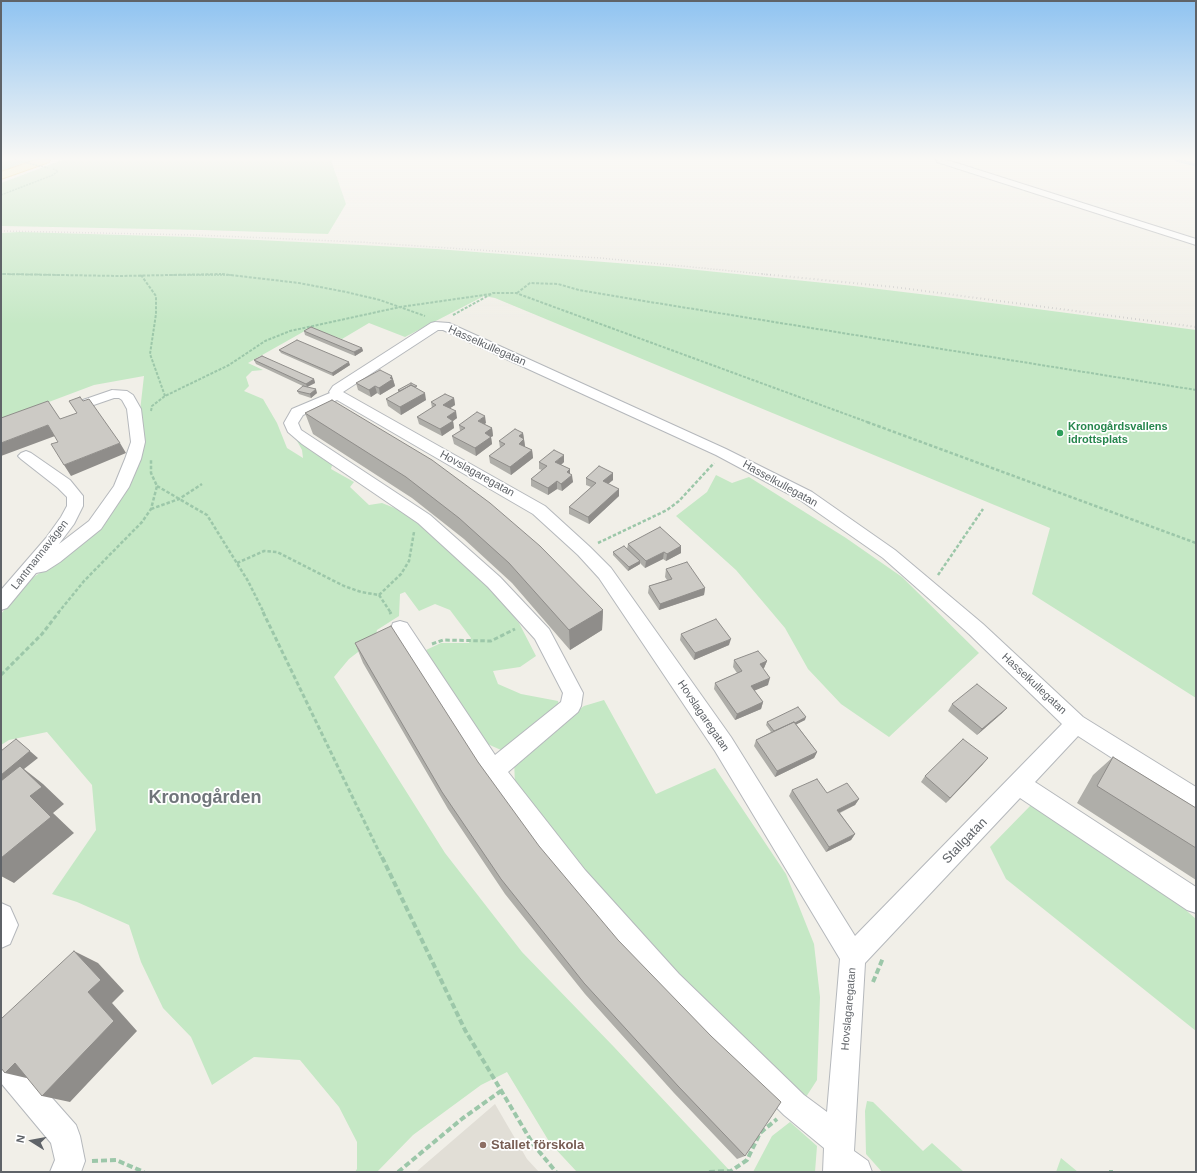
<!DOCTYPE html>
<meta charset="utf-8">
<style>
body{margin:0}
#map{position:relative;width:1197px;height:1173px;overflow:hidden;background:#f1efe8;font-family:Arial,sans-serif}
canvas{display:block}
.frame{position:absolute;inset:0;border:2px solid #5f6368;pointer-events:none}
.north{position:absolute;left:12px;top:1121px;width:40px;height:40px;-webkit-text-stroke:3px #fff;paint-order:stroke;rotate:281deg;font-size:11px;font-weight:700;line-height:16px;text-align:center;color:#5f6368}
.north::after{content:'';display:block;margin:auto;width:14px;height:18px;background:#5f6368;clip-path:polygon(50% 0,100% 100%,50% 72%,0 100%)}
</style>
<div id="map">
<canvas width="1197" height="1173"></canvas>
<div class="frame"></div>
<div class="north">N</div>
</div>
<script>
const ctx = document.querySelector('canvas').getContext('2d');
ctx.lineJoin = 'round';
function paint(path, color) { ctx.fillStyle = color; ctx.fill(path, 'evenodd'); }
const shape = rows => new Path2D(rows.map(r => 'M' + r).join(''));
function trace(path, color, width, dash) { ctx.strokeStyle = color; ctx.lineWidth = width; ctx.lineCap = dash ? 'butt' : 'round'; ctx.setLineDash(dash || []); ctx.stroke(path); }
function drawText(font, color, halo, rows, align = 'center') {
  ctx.font = font + ' Arial,sans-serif'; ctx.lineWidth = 3.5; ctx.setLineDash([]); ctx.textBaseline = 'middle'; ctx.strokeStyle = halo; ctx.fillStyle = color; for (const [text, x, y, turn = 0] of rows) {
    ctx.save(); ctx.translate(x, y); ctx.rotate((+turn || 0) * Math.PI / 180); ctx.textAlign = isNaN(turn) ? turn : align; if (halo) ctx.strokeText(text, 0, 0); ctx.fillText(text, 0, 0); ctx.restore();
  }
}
paint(shape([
 [495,1104,527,1159,539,1172,416,1172]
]), '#e1ded6');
paint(shape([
 [1,160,34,160,1,171],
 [62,160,331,160,346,204,328,234,202,230,1,226,1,183],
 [20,232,193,237,322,243,437,249,515,255,668,267,854,286,961,299,1196,330,1196,698,1032,594,1050,528,495,298,484,296,405,337,369,323,342,339,310,328,248,363,263,370,252,371,246,377,249,386,244,391,263,399,277,423,287,448,303,458,302,450,296,439,305,444,333,462,331,469,354,482,350,487,369,505,382,503,407,513,436,534,495,593,519,623,536,656,520,667,493,671,498,684,521,694,558,701,559,706,557,710,501,750,483,742,441,681,426,650,441,643,469,643,471,638,450,610,435,604,419,611,405,592,400,594,399,616,377,630,375,639,349,659,334,677,445,853,522,952,614,1047,731,1172,577,1172,550,1143,507,1072,481,1085,413,1135,377,1172,355,1172,357,1169,357,1142,339,1107,300,1060,254,1057,212,1085,191,1037,163,1008,141,962,129,925,77,902,52,894,96,830,92,785,47,732,9,740,1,745,1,614,26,582,49,567,131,478,144,449,145,437,140,411,144,376,94,385,1,420,1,233],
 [716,475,732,483,749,477,846,538,902,577,979,653,889,737,841,704,808,669,785,628,736,570,676,516,707,492],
 [604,700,656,794,715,768,786,874,814,944,820,997,817,1080,806,1097,796,1096,619,914,515,786,514,758,584,706],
 [1031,805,1140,870,1196,919,1196,1031,1006,879,990,847],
 [867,1101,873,1102,923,1151,932,1143,964,1172,882,1172,866,1154,865,1111],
 [790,1122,817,1146,815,1172,753,1172,772,1136],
 [1061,1158,1078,1172,1056,1172]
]), '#c5e8c5');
trace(shape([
 [1176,160,1196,165]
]), '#aadaff', 3);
const minor = shape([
 [936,160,947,160,1196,239,1196,245,937,162,936,160],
 [435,322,449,323,726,449,812,492,895,550,983,624,1083,717,1196,787,1196,810,1188,807,1078,736,1035,782,1196,887,1196,913,1187,910,1020,798,865,963,854,1151,868,1161,872,1172,823,1172,824,1148,784,1115,661,992,567,888,485,777,391,628,393,623,400,621,407,623,495,755,561,702,563,693,535,639,488,587,418,523,302,444,288,432,284,423,292,409,330,393,329,392,333,386,431,323,435,322],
 [438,330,443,330,716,455,800,500,883,558,969,634,1062,724,855,936,731,737,611,568,590,547,545,506,343,392,438,330],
 [337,400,533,514,578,555,599,578,715,751,840,959,827,1112,804,1095,679,974,585,870,508,772,578,712,581,706,583,693,549,629,500,577,430,515,301,430,298,423,303,415,337,400],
 [112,390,127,391,133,395,141,409,145,442,141,459,129,487,101,529,60,562,46,571,36,573,7,608,1,610,1,590,46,538,61,517,67,506,67,497,58,488,21,459,18,456,21,453,26,451,31,453,70,480,83,496,83,506,74,524,59,544,89,521,114,486,125,459,131,442,127,409,122,400,119,398,114,398,85,408,80,407,78,404,80,401,112,390],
 [1,903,10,907,18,925,10,944,1,948,1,903],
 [1,1045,11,1049,15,1056,76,1125,80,1136,85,1161,81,1172,50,1172,55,1160,51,1143,1,1083,1,1045]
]);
const major = shape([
 [36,160,50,160,49,162,1,179,1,172,36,160]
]);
trace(minor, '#b5b8bc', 2);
trace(major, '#f2c960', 2);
trace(shape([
 [1,195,53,175,58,171,53,169],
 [1,274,62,275],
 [169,275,231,275]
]), '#9cc7a9', 1.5, [2, 1]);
trace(shape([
 [3,274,119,276,221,274],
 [222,274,299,283,346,292,380,300,425,316],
 [141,275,156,296,156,314,150,354,165,396],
 [517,293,530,283,558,284,579,290,644,301,1196,390],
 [453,315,493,293,516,293,870,423],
 [151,411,152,406,165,396,229,365,265,341,290,331,400,307,491,294]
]), '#9cc7a9', 2, [3, 1.5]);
trace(shape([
 [867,422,1196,543],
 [157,486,207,515,248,581,264,613],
 [151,509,179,499,202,484],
 [598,543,667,510,679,501,714,463],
 [237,563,264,551,277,552,344,586,361,592,379,595,391,613],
 [938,575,983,509],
 [379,595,401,574,409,561,414,532],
 [58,613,84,581,142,522,151,509,157,486,151,473,151,459]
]), '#9cc7a9', 2.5, [3.5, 2]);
trace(shape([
 [263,612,382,858],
 [390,612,391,614],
 [432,644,443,640,491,641,515,629],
 [1,675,42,634,59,612]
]), '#9cc7a9', 3, [4.5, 2.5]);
trace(shape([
 [382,857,465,1030,533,1144,556,1172],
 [873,982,883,958],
 [92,1161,116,1160,144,1172],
 [1111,1170,1111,1172],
 [398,1172,463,1118,501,1091],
 [709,1172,731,1171,747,1160,760,1133,777,1119]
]), '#9cc7a9', 4, [6, 3]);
paint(minor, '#fff');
paint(major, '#fff2af');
trace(shape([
 [1,231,196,235,359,242,600,258,773,275]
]), '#b6b7b8', 1.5, [0.5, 2.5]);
trace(shape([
 [762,274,894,287,1196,327]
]), '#b6b7b8', 2, [0.5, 3.5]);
trace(shape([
 [15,160,48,168]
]), '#9cc7a9', 1.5, [2, 1]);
paint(shape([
 [304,331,362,348,363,351,355,356,305,335],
 [279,350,350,365,333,376,281,353],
 [254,360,314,379,315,383,307,387,317,393,311,398,299,394,297,391,305,387,256,364],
 [393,379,395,386,380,395,377,393,371,397,358,390,356,383],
 [417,388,426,400,401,415,388,406,386,399,398,392,398,390],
 [454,398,455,405,450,408,457,418,453,421,454,428,442,436,419,424,417,417,432,408,431,402],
 [332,400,603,610,602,630,570,650,512,583,464,539,412,498,313,434,305,413],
 [486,423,484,424,492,428,493,436,491,437,492,444,476,456,454,444,452,436,460,431,459,425],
 [523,433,524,439,525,447,532,450,533,458,511,475,490,463,489,456,500,448,499,441],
 [539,462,564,462,561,465,570,469,570,474,573,482,562,491,557,489,548,495,531,486,531,479,542,470,539,469],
 [613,473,613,480,608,484,619,489,619,496,589,524,569,514,569,507,591,487,586,485,586,478],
 [628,544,681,546,681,553,666,561,663,559,645,568,640,563,640,564,628,571,613,555,613,552,627,549],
 [666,569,705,588,704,595,659,610,648,593,649,586,667,580,665,577],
 [681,634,729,645,694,660,680,640],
 [355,643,478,762,745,1156,737,1159,674,1093,585,994,505,894,448,809,363,663],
 [734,660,767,661,764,668,763,669,768,685,754,690,763,702,761,709,735,720,714,689,715,683,737,673,733,667],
 [952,704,1007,708,1001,714,977,735,948,711],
 [805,720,796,724,817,752,814,758,775,777,754,746,756,740,771,732,766,725,767,722],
 [1113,757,1196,808,1196,880,1077,803,1093,775],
 [983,764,946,803,921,782,925,776],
 [792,790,827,793,859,799,855,805,840,813,855,834,851,840,826,852,789,796]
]), '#afaea9');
paint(shape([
 [362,348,363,351,355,356,354,352],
 [349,362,350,365,333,376,332,373],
 [392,376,395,386,380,395,379,388],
 [314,379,315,383,307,387,306,384],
 [375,386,377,393,371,397,369,390],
 [316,389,317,393,311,398,310,394],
 [425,393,426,400,401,415,400,407],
 [454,398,455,405,444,412,443,405],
 [456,411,457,418,453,421,454,428,442,436,440,429,447,417],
 [485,416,486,423,479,428,478,421],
 [48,425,55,436,1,456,1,443],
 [492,428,493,436,491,437,492,444,476,456,475,448,485,433],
 [523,433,525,446,520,451,519,444,519,436],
 [120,443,126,453,71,476,64,465],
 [532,450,533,458,511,475,510,467],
 [564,455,564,462,556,469,555,462],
 [570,469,570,477,567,472],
 [613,473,613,480,603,488,603,481],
 [572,475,573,482,562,491,561,484],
 [557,481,557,489,548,495,548,488],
 [619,489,619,496,589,524,588,517],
 [681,546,681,553,666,561,667,554],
 [664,552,663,559,645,568,646,561],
 [640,561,640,564,628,571,629,567],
 [705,588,704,595,659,610,660,604],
 [603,610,602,630,570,650,569,630],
 [731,639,729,645,694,660,695,653],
 [767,661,764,668,758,671,760,664],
 [770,678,768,685,749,693,751,686],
 [763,702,761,709,735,720,737,714],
 [1007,708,1001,714,977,735,982,729],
 [806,717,805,720,774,736,775,732],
 [16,739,38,758,24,769,43,784,64,804,53,813,74,833,14,883,1,876,1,775],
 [817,752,814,758,775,777,777,771],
 [988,758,983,764,946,803,950,798],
 [859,799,855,805,834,815,837,810],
 [855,834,851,840,826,852,829,847],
 [74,951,98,963,124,991,112,1003,137,1031,70,1102,42,1096,88,992],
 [15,1063,35,1080,5,1073]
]), '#8f8d8a');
const building = shape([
 [311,327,362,348,354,352,304,331,311,327],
 [297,340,349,362,332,373,279,350,297,340],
 [262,356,314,379,306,384,254,360,262,356],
 [380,370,392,376,390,378,393,379,379,388,375,386,369,390,356,383,380,370],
 [411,383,417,386,415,387,411,385,400,391,398,390,411,383],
 [411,385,425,393,400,407,386,399,411,385],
 [303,386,316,389,310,394,297,391,303,386],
 [445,394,454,398,443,405,456,411,447,417,453,421,440,429,417,417,436,405,431,402,445,394],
 [80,397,83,401,89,399,120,443,64,465,51,444,58,442,48,425,1,443,1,418,48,401,60,419,77,413,69,401,80,397],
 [332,400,432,460,490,503,540,546,603,610,569,630,509,563,459,518,406,477,305,413,332,400],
 [477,412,485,416,478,421,492,428,485,433,491,437,475,448,452,436,465,428,459,425,477,412],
 [515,429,523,433,519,436,524,439,519,444,532,450,510,467,489,456,505,444,499,441,515,429],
 [554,450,564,455,555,462,570,469,567,472,572,475,561,484,557,481,548,488,531,479,547,466,539,462,554,450],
 [599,466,613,473,603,481,619,489,588,517,569,507,596,483,586,478,599,466],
 [660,527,681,546,667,554,664,552,646,561,628,544,660,527],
 [624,546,640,561,629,567,613,552,624,546],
 [687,562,705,588,660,604,649,586,672,579,666,569,687,562],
 [716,619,731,639,695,653,681,634,716,619],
 [391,626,478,762,539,846,618,940,711,1036,781,1102,745,1156,678,1086,584,983,501,879,442,792,355,643,391,626],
 [758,651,767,661,760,664,770,678,751,686,763,702,737,714,715,683,742,671,734,660,758,651],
 [977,684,1007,708,982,729,952,704,977,684],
 [798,707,806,717,795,723,794,722,774,731,767,722,798,707],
 [794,722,817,752,777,771,756,740,794,722],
 [16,739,30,751,1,775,1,751,16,739],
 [963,739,988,758,950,798,925,776,963,739],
 [1113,757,1196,808,1196,848,1097,786,1113,757],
 [20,766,42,787,30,796,51,817,1,858,1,781,20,766],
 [817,779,827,793,847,783,859,799,837,810,855,834,829,847,792,790,817,779],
 [74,951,101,980,88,992,114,1021,42,1096,15,1063,5,1073,1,1068,1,1019,74,951]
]);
paint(building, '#cccac5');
trace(building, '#8f8d8a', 1);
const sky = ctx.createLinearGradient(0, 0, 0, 324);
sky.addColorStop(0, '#8fc3f1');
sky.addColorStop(0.49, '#f9f8f5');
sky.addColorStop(1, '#f9f8f500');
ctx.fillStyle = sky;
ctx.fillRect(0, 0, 1197, 324);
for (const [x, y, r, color] of [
 [1060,433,4,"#2e9e5b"],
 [483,1145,4,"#8d6e63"]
]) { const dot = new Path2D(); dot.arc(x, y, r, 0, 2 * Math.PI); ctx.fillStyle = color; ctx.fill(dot); trace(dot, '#fff', 1.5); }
drawText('11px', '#5f6368', '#fff', [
 ["Hasselkullegatan",487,346,24],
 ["Hovslagaregatan",477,474,29],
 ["Hasselkullegatan",780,484,29],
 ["Lantmannavägen",40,555,-52],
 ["Hasselkullegatan",1034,684,43],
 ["Hovslagaregatan",703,716,56],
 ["Hovslagaregatan",849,1009,-85]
]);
drawText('bold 11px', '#27864d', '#fff', [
 ["Kronogårdsvallens",1068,427],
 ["idrottsplats",1068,440]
], 'left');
drawText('13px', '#5f6368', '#fff', [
 ["Stallgatan",965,841,-46]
]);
drawText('bold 13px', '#785e54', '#fff', [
 ["Stallet förskola",491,1145]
], 'left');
drawText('bold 18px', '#70757a', '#fff', [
 ["Kronogården",205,798]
]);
</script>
